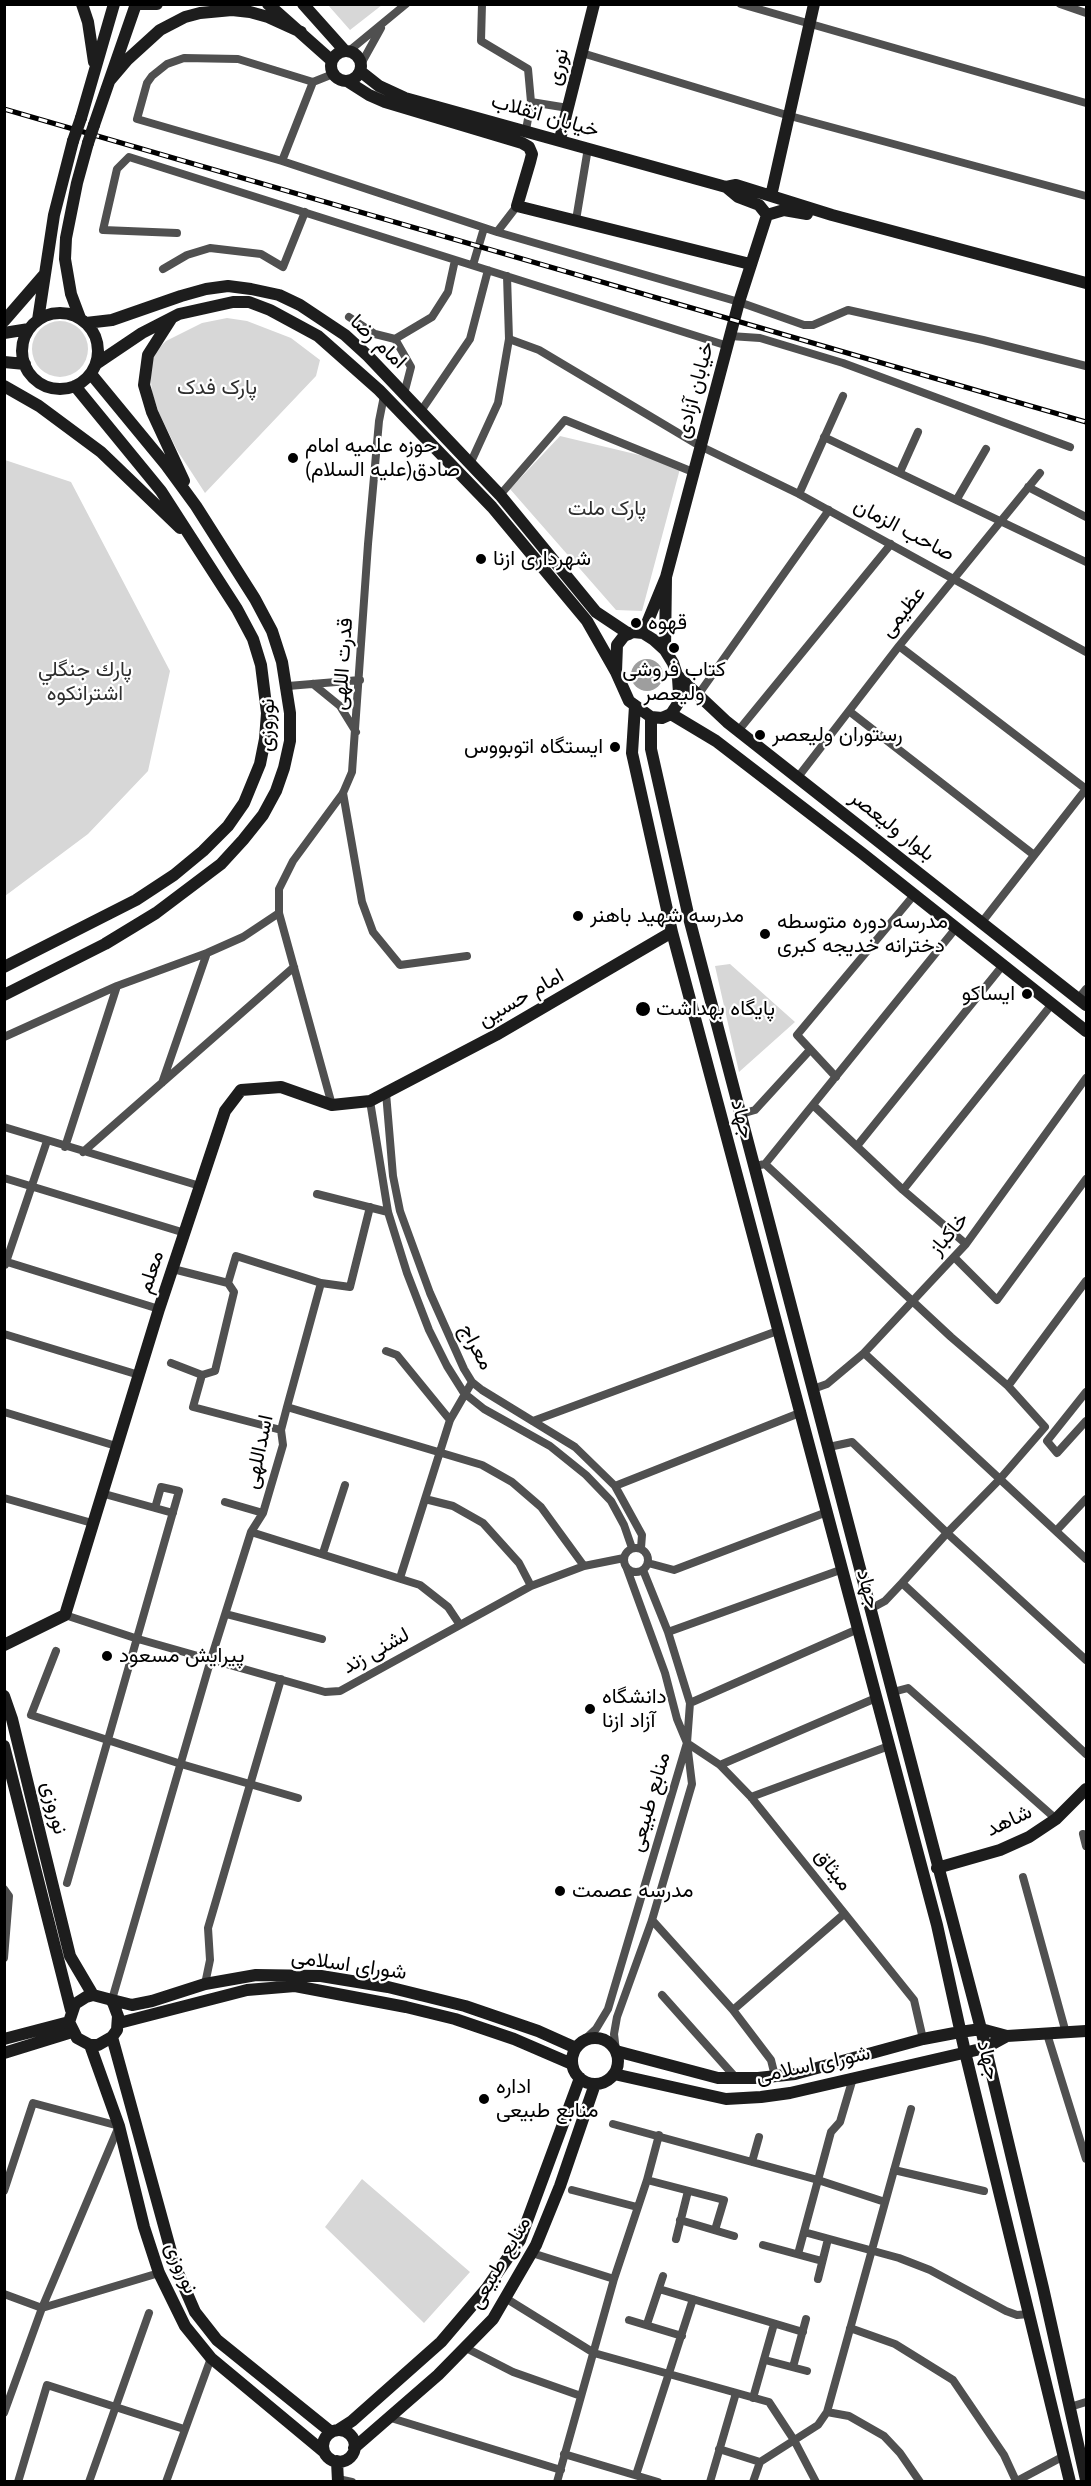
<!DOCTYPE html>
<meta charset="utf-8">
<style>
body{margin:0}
#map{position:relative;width:1091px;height:2486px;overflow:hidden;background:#fff;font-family:"PT Sans",sans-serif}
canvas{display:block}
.frame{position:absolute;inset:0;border:6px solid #000;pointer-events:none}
</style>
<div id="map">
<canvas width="1091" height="2486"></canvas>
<div class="frame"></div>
</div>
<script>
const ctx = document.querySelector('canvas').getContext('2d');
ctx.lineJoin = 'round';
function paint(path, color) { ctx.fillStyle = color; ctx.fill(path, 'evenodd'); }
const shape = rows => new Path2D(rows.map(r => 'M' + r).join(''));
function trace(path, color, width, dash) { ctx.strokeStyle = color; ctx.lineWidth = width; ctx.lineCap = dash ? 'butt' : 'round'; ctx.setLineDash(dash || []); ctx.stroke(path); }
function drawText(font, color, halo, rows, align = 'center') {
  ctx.font = font + ' "PT Sans",Vazirmatn,sans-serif'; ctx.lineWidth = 4.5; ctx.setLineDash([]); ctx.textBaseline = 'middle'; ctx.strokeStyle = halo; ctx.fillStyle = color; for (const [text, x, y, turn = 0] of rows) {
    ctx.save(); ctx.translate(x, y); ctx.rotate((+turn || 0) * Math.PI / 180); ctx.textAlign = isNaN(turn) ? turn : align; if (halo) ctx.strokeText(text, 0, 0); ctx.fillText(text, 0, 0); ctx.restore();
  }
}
paint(shape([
 [328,5,382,5,350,30],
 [227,318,247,321,291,338,320,360,316,376,205,493,177,450,159,413,152,392,150,371,152,355,166,341,202,323],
 '32 349a28 28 0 1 1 56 0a28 28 0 1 1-56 0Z',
 [560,436,681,465,642,611,616,610,510,489],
 [5,460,71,482,170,671,148,771,88,834,5,896],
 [730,964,795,1022,739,1072,715,966],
 [362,2179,470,2272,424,2323,325,2227]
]), '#d7d7d7');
paint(shape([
 '631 675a16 16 0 1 1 32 0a16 16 0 1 1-32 0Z'
]), '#9e9e9e');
trace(shape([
 [482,4,481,41,528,69,531,102,526,130],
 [741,4,1086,103],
 [1060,4,1086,13],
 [349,51,406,4],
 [582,53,790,116,1086,196],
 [361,64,381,28],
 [333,74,313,82,238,59,184,58,167,64,152,76,147,83,137,119,282,161,497,232,517,206],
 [531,102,568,108],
 [282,161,313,82],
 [576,220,588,148],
 [497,232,739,302,804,325,813,325,848,310,983,340,1086,366],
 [177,233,103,230,117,169,129,157,728,346],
 [473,265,484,228],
 [163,269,187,255,210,248,261,254,283,267,305,212],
 [349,317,375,334,395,339],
 [730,336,760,338,843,363,1070,447],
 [509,339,539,350,700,446,799,494,1086,652],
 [404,394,411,367,395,339,432,317,448,292,455,260],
 [421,411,470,339,488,270],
 [824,437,1086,562],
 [470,464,498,403,509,339,507,276],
 [900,472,918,432],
 [1028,487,1086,517],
 [799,494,843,396],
 [500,495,565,420,693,472],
 [957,499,986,449],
 [899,646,1086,789],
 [313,684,340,706,356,732],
 [288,686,360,680],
 [698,695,829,510],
 [849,711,1034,855],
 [738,731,891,544],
 [798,777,899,646,1040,473],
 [343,793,362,902,373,932,400,965,467,956],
 [982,922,1086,789],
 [1078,999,1086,989],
 [4,1037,117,986,207,953,243,937,279,913],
 [836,1077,797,1035,914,895],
 [162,1083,207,953],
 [386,1093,393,1176,400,1211,430,1293,464,1369,472,1382,482,1390,575,1447,615,1486,642,1535,641,1548],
 [370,1101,388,1212,407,1273,429,1330,447,1366,464,1393,484,1409,550,1446,586,1475,611,1501,624,1525,632,1548],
 [332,1105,279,913,279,889,293,861,343,793,352,772,368,544,379,421,384,396],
 [813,1105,903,1190,966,1244],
 [741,1114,755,1110,809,1051],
 [4,1127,200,1186],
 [857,1146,1003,965],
 [65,1147,117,986],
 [83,1152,294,967],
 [765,1164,951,1337,1008,1386,1045,1427,999,1480,947,1533,902,1583,885,1601,872,1608],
 [760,1165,765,1164,956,928],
 [4,1178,185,1233],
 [903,1190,1052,1004],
 [317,1194,388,1212],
 [954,1257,997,1300,1086,1179],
 [4,1261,159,1309],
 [5,1265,47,1141],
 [173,1269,228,1283,236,1256,321,1283,350,1287,370,1207],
 [228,1283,234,1292,215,1371,202,1375,193,1407,281,1430],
 [4,1334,139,1375],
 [386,1351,397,1355,450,1420],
 [864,1353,1086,1559],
 [171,1363,202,1375],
 [1008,1386,1086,1281],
 [813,1389,827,1384,864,1353,966,1244,1086,1078],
 [1086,1392,1047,1441,1057,1453,1086,1421],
 [287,1407,482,1465,512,1482,541,1507,584,1566],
 [4,1412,116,1446],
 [533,1421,780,1330],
 [829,1447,852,1442,947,1533,1086,1660],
 [615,1486,802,1412],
 [101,1493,173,1513],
 [4,1498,92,1523],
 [425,1499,453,1506,483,1523,519,1563,531,1586],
 [225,1502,263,1513],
 [1056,1531,1086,1499],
 [251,1532,420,1585,448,1607,460,1625],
 '624 1560a12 12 0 1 1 24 0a12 12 0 1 1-24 0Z',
 [323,1553,345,1485],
 [648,1563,674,1570,827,1512],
 [400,1578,450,1420,472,1382],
 [902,1583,1086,1754],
 [226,1614,322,1639],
 [65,1615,138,1639,325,1692,340,1691,531,1586,584,1566,624,1558],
 [668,1632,843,1569],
 [56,1651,31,1715,181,1764,298,1798],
 [893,1692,908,1688,1056,1819],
 [690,1703,858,1629],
 [687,1743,720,1765,751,1797,914,2000,923,2039],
 [720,1765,876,1698],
 [751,1797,889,1746],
 [1083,1834,1086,1846],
 [1023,1877,1066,2033],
 [67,1883,179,1491,161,1487,155,1508],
 [4,1889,9,1896,4,1958],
 [652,1920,733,2010,771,2060,775,2076],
 [205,1984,210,1960,208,1928,281,1679],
 [662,1995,736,2078],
 [111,2003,211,1659,251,1532,263,1513,283,1445,281,1430,287,1407,321,1283],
 [733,2010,844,1914],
 [1047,2034,1086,2159],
 [582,2042,596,2029,608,2009,687,1743,677,1719,665,1673,627,1569],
 [616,2051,614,2034,617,2017,652,1920,692,1784,687,1743,690,1703,668,1632,643,1570],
 [613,2124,818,2180,885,2202],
 [752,2162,759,2137],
 [894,2170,984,2191],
 [647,2180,724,2200,715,2230],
 [572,2190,637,2207],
 [4,2191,33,2103,119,2126,42,2308,4,2413],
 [680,2220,734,2236],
 [804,2232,899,2258,930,2270,1006,2311,1017,2315,1029,2314],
 [676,2239,688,2191],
 [763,2245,822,2261],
 [532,2253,614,2279],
 [798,2254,831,2132,840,2122,853,2078],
 [818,2279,828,2239],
 [659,2289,803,2332],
 [4,2294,42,2308,159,2273],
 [507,2299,594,2353,769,2402,794,2440,816,2482],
 [629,2320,682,2336],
 [647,2324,663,2276],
 [850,2328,895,2344,953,2380,1004,2455,1016,2481],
 [464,2347,513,2372,581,2396],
 [765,2360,807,2371],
 [793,2367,806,2319],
 [753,2398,774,2324],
 [1070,2407,1086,2402],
 [827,2412,849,2416,884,2436,900,2453,920,2482],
 [391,2418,561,2470],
 [719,2449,760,2462,818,2425,827,2412,911,2109],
 [564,2454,658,2482],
 [636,2475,693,2299],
 [338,2479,352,2482],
 [18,2482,47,2385,184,2429],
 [89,2482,149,2313],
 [166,2482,211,2358],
 [557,2482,614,2279,647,2180,659,2135],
 [710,2482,736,2393],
 [753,2482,760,2462],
 [1015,2482,1064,2456]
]), '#505050', 8);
trace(shape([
 [82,4,88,22,94,62],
 [140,4,157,4],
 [268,4,331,60],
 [303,4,345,51],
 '331 66a15 15 0 1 1 30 0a15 15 0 1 1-30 0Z',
 [360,71,379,86,405,98,726,187,738,197,759,205,767,215],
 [110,80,127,60,160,30,185,17,200,13,232,10,250,12,268,17,301,32],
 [347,81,369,95,385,102,522,143,529,147,532,154,530,162,517,206,750,264],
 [81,118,114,4],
 [94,125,136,4],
 [560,139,594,4],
 [726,187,736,185,832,215,1086,283],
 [771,196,814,4],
 [767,215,784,210,807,214],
 '22 351a38 38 0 1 1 76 0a38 38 0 1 1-76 0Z',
 [80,318,71,294,65,259,66,238,77,183,88,143],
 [171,319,148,355,144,385,152,412,184,481],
 [38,320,54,215,73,141],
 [4,321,44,275],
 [86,323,112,320,181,296,206,289,228,286,251,289,279,295,300,305,345,335,368,356,500,495,596,612,629,634],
 [4,333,29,329],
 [4,362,25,364],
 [96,364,142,333,179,314,233,302,249,302,270,310,318,336,379,390,492,507,587,621,616,672],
 [4,386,39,406,101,452,180,528],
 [666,577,739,302,767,215],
 [633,632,643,633,654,640,665,650,673,663,678,678,679,693,677,705,671,714,662,718,651,717,629,701,616,672,617,645,624,636,633,632],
 [643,633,666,577,665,650],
 [676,674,727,722,1086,1005],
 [635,706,632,753,672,932,937,1925,965,2052,1070,2482],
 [671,714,716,741,863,854,1086,1031],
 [651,717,651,749,689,918,981,2029,1043,2288,1086,2480],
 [4,967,136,900,174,875,203,851,228,826,244,803,260,764,265,739,267,713,261,665,253,639,237,609,161,491,75,386],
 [4,995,105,944,156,913,221,864,243,840,263,815,276,791,284,768,290,741,290,713,282,662,272,631,255,599,196,506,166,465,91,374],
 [4,1645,65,1615,159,1309,225,1111,241,1090,281,1087,332,1105,370,1101,496,1035,672,932],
 [4,1696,12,1719,70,1956,93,1995],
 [4,1746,71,2010],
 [937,1868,1000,1850,1029,1837,1056,1819,1086,1789],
 [93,1995,112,2000,118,2016,117,2030,112,2037,98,2045,90,2045,77,2038,69,2022,75,2004,86,1997,93,1995],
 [112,2000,132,2005,152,2001,205,1984,256,1975,321,1976,388,1987,465,2006,538,2031,576,2048],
 [119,2023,247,1990,295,1986,406,2007,455,2019,514,2039,572,2064],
 [112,2037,175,2266,195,2312,217,2340,331,2432],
 '572 2061a23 23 0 1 1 46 0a23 23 0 1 1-46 0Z',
 [4,2039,69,2022],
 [90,2045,119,2126,144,2227,159,2273,185,2326,211,2358,324,2452],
 [616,2051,718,2078,758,2078,795,2074,923,2039,960,2032,981,2029,1007,2036,1086,2031],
 [4,2053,72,2032],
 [614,2074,726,2099,761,2097,790,2093,985,2048,1007,2036],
 [338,2430,352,2421,441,2342,487,2288,520,2240,580,2078],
 '323 2446a16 16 0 1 1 32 0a16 16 0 1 1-32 0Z',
 [354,2448,438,2375,493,2319,536,2245,560,2186,595,2084],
 [337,2461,338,2482]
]), '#1d1d1d', 12);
const rail = shape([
 [4,109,1086,422]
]);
trace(rail, '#000', 5);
trace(rail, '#fff', 3, [9]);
trace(shape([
 [73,141,81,118],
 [88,143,94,125]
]), '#1d1d1d', 12);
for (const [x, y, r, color] of [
 [293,458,6,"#000"],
 [481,559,6,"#000"],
 [636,623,6,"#000"],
 [674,648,6,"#000"],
 [760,735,6,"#000"],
 [615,747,6,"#000"],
 [578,916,6,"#000"],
 [765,934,6,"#000"],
 [1027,994,6,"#000"],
 [643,1009,8,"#000"],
 [107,1656,6,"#000"],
 [590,1709,6,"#000"],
 [560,1891,6,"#000"],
 [484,2099,6,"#000"]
]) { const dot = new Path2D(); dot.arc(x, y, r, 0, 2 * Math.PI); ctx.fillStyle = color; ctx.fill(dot); trace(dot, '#fff', 2); }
drawText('21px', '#000', '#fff', [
 ["نوری",558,67,-76],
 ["خیابان انقلاب",545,116,16],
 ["امام رضا",378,342,43],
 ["خیابان آزادی",695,390,-75],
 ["صاحب الزمان",904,530,28],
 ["عظیمی",903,612,-51],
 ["قدرت اللهی",343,664,-86],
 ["نوروزی",267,725,-88],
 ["بلوار ولیعصر",892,826,38],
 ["امام حسین",521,998,-30],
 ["جهاد",742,1119,75],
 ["خاکباز",949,1234,-50],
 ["معلم",151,1272,-72],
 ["معراج",476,1347,62],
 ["اسداللهی",259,1452,-78],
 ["جهاد",868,1589,75],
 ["لشنی زند",376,1651,-29],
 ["منابع طبیعی",650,1802,-74],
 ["نوروزی",54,1808,76],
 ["شاهد",1009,1821,-25],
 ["میثاق",833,1870,52],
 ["شورای اسلامی",349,1965,8],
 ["جهاد",988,2060,76],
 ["شورای اسلامی",813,2065,-12],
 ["منابع طبیعی",500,2263,-60],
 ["نوروزی",181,2268,67]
]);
drawText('21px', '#2e2e2e', '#fff', [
 ["پارک فدک",217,388],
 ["پارک ملت",607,509],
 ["پارك جنگلي",85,670],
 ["اشترانكوه",85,694]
]);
drawText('21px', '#000', '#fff', [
 ["حوزه علمیه امام",305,446],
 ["صادق(علیه السلام)",305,470],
 ["شهرداری ازنا",493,559],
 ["قهوه",648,623],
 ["کتاب فروشی",674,670,"center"],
 ["ولیعصر",674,694,"center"],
 ["رستوران ولیعصر",772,735],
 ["ایستگاه اتوبووس",603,747,"right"],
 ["مدرسه شهید باهنر",590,916],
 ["مدرسه دوره متوسطه",777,922],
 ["دخترانه خدیجه کبری",777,946],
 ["ایساکو",1015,994,"right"],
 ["پایگاه بهداشت",656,1009],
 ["پیرایش مسعود",119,1656],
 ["دانشگاه",602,1697],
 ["آزاد ازنا",602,1721],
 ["مدرسه عصمت",572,1891],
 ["اداره",496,2087],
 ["منابع طبیعی",496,2111]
], 'left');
</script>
